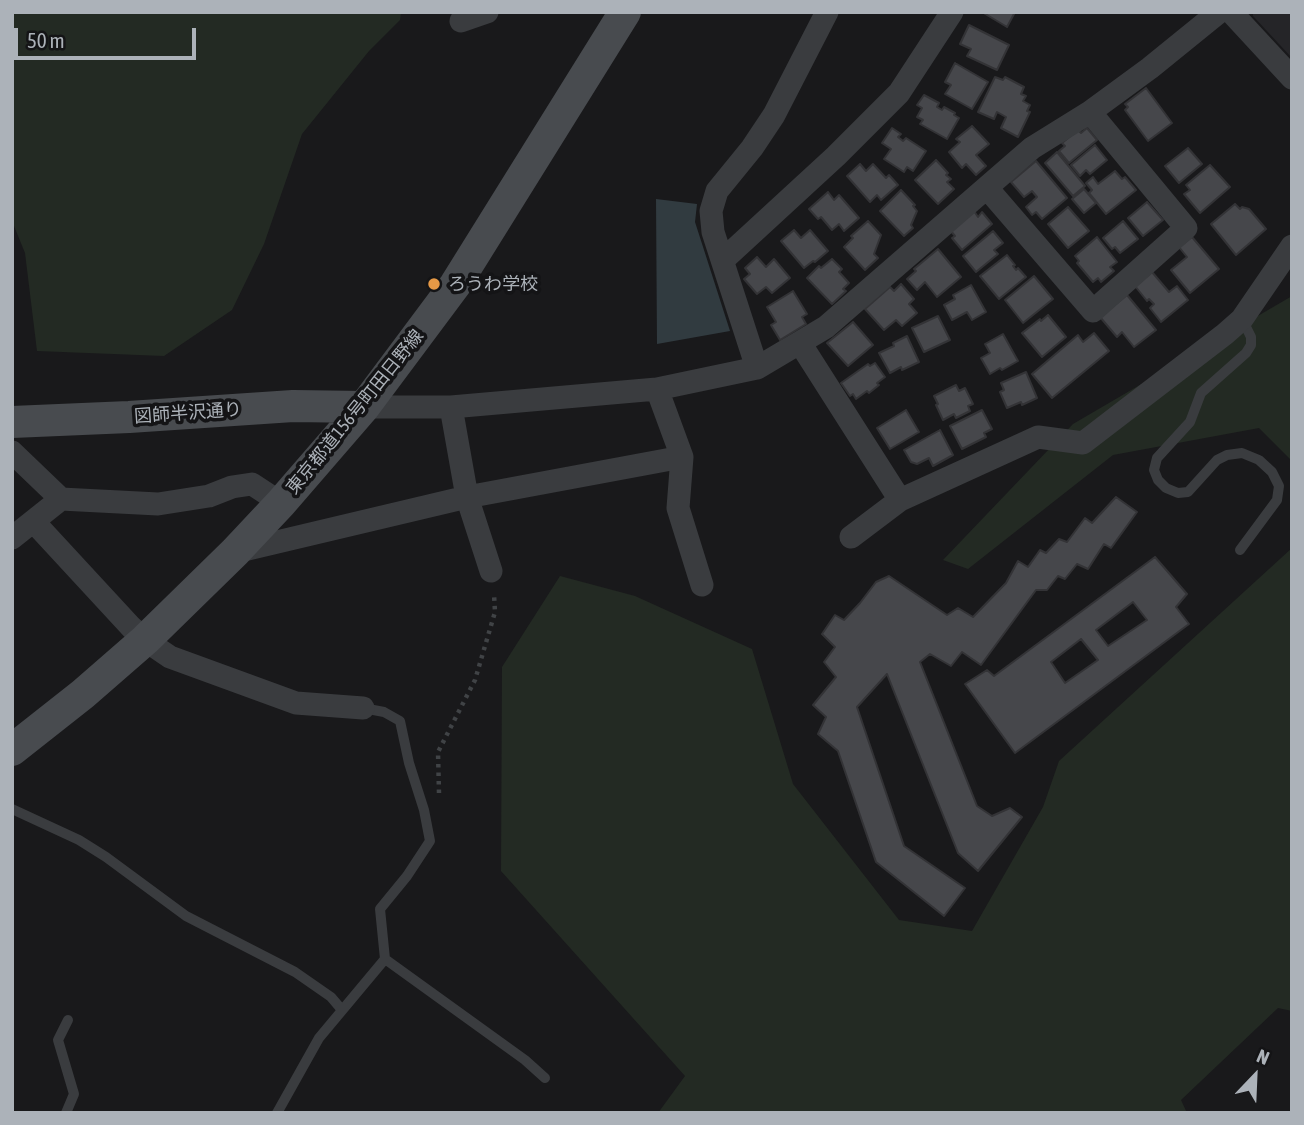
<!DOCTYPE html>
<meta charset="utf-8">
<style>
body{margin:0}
#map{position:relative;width:1304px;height:1125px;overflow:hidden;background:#19191b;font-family:"Asap Condensed",sans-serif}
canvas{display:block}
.frame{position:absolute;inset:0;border:14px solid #acb2b9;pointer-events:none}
.north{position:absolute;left:1220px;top:1041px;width:70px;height:70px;-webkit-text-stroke:5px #141416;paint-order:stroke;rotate:23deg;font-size:19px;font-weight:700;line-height:28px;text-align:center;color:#acb2b9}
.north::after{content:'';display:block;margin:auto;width:24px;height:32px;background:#acb2b9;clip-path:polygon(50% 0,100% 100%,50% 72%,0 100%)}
.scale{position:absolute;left:14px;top:28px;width:182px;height:32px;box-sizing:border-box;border:4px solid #acb2b9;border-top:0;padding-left:9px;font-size:21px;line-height:24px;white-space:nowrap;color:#acb2b9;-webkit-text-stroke:5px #141416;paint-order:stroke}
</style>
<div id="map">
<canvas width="1304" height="1125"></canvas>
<div class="frame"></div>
<div class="north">N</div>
<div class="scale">50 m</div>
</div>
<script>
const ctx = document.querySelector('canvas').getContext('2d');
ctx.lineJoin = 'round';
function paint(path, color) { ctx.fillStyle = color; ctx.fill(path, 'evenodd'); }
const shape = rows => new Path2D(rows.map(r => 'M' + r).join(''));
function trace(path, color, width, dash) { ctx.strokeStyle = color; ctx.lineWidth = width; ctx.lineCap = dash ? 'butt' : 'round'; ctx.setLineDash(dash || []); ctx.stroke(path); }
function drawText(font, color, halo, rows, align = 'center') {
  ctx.font = font + ' "Asap Condensed","Noto Sans JP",sans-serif'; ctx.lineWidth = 7; ctx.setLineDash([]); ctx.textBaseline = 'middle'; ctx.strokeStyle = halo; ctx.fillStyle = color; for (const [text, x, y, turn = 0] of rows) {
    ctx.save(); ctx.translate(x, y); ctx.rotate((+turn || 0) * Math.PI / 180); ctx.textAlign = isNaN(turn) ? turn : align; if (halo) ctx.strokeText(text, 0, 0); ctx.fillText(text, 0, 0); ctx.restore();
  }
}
paint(shape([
 [1253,12,1292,12,1292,58,1253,16]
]), '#252528');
paint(shape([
 [12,12,401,12,400,20,369,51,302,134,264,244,232,310,164,356,37,351,25,253,12,221],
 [1292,296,1292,461,1259,428,1113,455,968,569,943,560,1073,424],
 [1292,548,1292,1011,1278,1008,1181,1100,1187,1113,658,1113,685,1076,501,871,502,667,560,576,635,596,752,649,793,784,899,920,972,931,1043,807,1059,761]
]), '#232a23');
paint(shape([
 [656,199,697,204,695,222,730,331,657,344]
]), '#313b40');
const building = shape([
 [982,12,1015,12,1007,27,982,12],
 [969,25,1009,45,997,70,967,56,971,49,960,44,969,25],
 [955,63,988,82,972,109,945,94,951,85,945,82,955,63],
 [995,77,1003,80,1005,77,1024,87,1021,94,1026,96,1023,101,1030,105,1027,111,1030,112,1018,137,1001,128,1006,117,997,112,994,119,978,112,995,77],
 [1146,88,1172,123,1148,141,1125,110,1128,107,1125,104,1146,88],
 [924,95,939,103,937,107,942,110,944,107,955,113,954,115,959,118,947,139,920,124,923,120,917,117,922,108,917,105,924,95],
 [972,126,989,144,976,155,986,166,976,175,966,164,962,168,949,152,960,142,956,139,972,126],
 [892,128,901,134,898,137,903,141,906,138,926,151,913,171,907,167,904,172,884,159,891,149,882,143,892,128],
 [1087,128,1097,140,1069,163,1059,151,1065,146,1062,143,1078,130,1081,133,1087,128],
 [1095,145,1107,160,1090,174,1086,170,1080,176,1071,165,1095,145],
 [1188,148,1202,164,1179,183,1165,166,1188,148],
 [1057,152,1085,186,1073,196,1045,163,1057,152],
 [936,160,948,173,946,175,951,179,947,182,954,189,938,204,915,180,936,160],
 [1036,161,1067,198,1042,219,1036,212,1032,215,1026,207,1037,197,1032,191,1024,197,1011,182,1036,161],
 [860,164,866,171,873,164,886,178,889,175,898,185,881,200,877,195,870,202,847,176,860,164],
 [1210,165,1230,187,1200,213,1184,194,1190,190,1186,185,1210,165],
 [1115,171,1122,179,1125,177,1136,190,1106,214,1089,193,1092,190,1086,183,1093,177,1098,184,1115,171],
 [1084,189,1096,203,1084,213,1072,199,1084,189],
 [901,190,915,205,913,206,917,211,911,225,913,228,904,236,880,211,901,190],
 [828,192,834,200,839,195,859,218,844,231,839,224,832,230,821,217,818,219,809,209,828,192],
 [1147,202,1163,220,1143,236,1128,218,1147,202],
 [1235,204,1240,209,1242,207,1249,209,1266,229,1236,255,1211,224,1235,204],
 [1068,207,1089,231,1068,248,1048,224,1068,207],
 [974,211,978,217,982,212,992,224,962,250,952,238,955,236,950,230,974,211],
 [868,221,881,235,874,254,878,258,865,270,844,247,853,238,851,236,868,221],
 [1123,221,1138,239,1120,253,1115,247,1112,249,1103,238,1123,221],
 [794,230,801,238,810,230,828,251,815,262,813,261,804,268,781,241,794,230],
 [993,231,1003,243,994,250,998,254,976,272,963,256,993,231],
 [1097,237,1117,262,1110,267,1114,271,1101,282,1098,278,1093,282,1077,263,1079,261,1075,256,1097,237],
 [1192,237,1219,269,1190,293,1171,270,1187,257,1179,247,1192,237],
 [938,249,961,277,937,297,925,282,917,290,907,279,916,271,914,269,938,249],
 [1007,255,1015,265,1013,266,1016,270,1018,268,1026,277,999,299,980,276,1007,255],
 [757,257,766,267,774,259,790,278,772,293,766,287,757,294,744,279,750,274,745,268,757,257],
 [832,259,842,269,839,272,849,283,843,289,846,291,832,304,807,278,819,266,821,268,832,259],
 [1152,272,1169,292,1177,286,1188,300,1161,322,1150,308,1154,304,1149,299,1147,301,1135,286,1152,272],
 [1034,276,1053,299,1023,323,1005,300,1034,276],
 [901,284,914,299,909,304,917,313,902,326,896,320,884,330,865,309,890,287,894,291,901,284],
 [971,285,986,312,972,320,967,312,952,320,944,305,955,299,953,295,971,285],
 [793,291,807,314,802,317,806,324,780,340,771,325,776,322,767,307,793,291],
 [1127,295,1156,330,1134,347,1122,332,1117,337,1100,317,1127,295],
 [1048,315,1066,337,1042,357,1022,333,1040,319,1041,321,1048,315],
 [938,316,950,340,924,352,912,328,938,316],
 [853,322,873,345,848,366,827,343,853,322],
 [1094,333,1109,351,1052,398,1032,374,1078,335,1083,342,1094,333],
 [1003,334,1018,361,1002,370,1000,368,990,374,981,358,990,353,985,344,1003,334],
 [907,336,919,362,902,370,901,367,890,373,879,353,894,346,893,343,907,336],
 [875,363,885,377,877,383,879,385,869,393,867,391,856,399,853,394,850,396,841,383,868,364,870,366,875,363],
 [1026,372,1037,398,1022,405,1021,402,1007,408,1000,392,1004,390,1001,383,1026,372],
 [956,385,959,391,965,388,973,404,968,406,970,411,956,418,954,414,943,420,936,405,938,404,934,396,956,385],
 [906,410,919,432,890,449,877,428,906,410],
 [982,410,992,429,984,433,986,437,962,449,950,426,982,410],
 [940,430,953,455,933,466,929,458,917,464,911,462,904,450,940,430],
 [1116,497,1137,512,1111,548,1104,544,1088,569,1077,564,1065,579,1058,576,1047,590,1036,590,981,665,962,652,951,666,930,654,920,662,977,806,992,816,1010,808,1022,817,978,871,958,853,887,674,857,707,904,846,965,888,944,916,876,862,838,751,818,734,826,717,813,705,836,677,824,662,835,647,822,634,835,615,844,620,860,603,876,582,889,576,947,615,958,608,973,617,1006,583,1018,561,1028,567,1040,550,1046,553,1059,539,1067,542,1085,518,1092,523,1116,497],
 [1155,557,1187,594,1176,607,1189,624,1015,753,965,684,987,670,994,676,1155,557],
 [1133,602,1147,620,1108,646,1096,630,1133,602],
 [1081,639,1098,660,1065,683,1051,662,1081,639]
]);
paint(building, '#46474b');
trace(building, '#333336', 2);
trace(shape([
 [439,793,438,752,475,680,495,612,494,594]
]), '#404346', 4.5, [3.5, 5]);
trace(shape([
 [1240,550,1277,500,1279,486,1272,472,1259,460,1242,453,1227,455,1217,460,1188,492,1178,493,1166,488,1158,480,1154,470,1157,458,1190,422,1201,393,1246,353,1251,345,1251,337,1242,319],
 [12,809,79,840,106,857,186,916,295,972,331,997,342,1010],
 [385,959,525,1060,545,1078],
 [66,1113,74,1094,58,1040,68,1020],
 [277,1113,319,1038,385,959,380,909,407,876,430,841,424,810,409,763,400,721,384,712,363,708]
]), '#3a3c3f', 10);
trace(shape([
 [1231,12,1292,78],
 [461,21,487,12],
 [987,188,1093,311,1186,228,1090,112],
 [723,260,836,156,899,93,952,12],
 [800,343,900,500],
 [757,368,713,232,711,211,717,191,752,148,774,115,827,12],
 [657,389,682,457,678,508,702,585],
 [364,407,451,407,657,389,757,368,826,327,1032,148,1090,112,1150,68,1219,12],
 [451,407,467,497,491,571],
 [12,452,61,499],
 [34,522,131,627,145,640,170,657,296,703,363,708],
 [851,537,900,500,1038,437,1083,443,1225,334,1242,319,1292,246],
 [12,538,61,499,158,504,209,496,232,487,252,484,281,503],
 [235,552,467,497,682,457]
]), '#3a3c3f', 23);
trace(shape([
 [12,422,129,417,293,406,364,407],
 [12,750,83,694,145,640,235,552,281,503,364,407,455,285,625,12]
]), '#484b4f', 32);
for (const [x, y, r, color] of [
 [434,284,7,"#e69946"]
]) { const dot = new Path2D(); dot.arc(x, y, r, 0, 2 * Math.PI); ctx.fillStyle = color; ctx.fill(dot); trace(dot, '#141416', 2.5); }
drawText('18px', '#acb2b9', '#141416', [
 ["ろうわ学校",448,284]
], 'left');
drawText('18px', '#acb2b9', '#141416', [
 ["東京都道156号町田日野線",355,412,-51],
 ["図師半沢通り",188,413,-4]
]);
</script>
